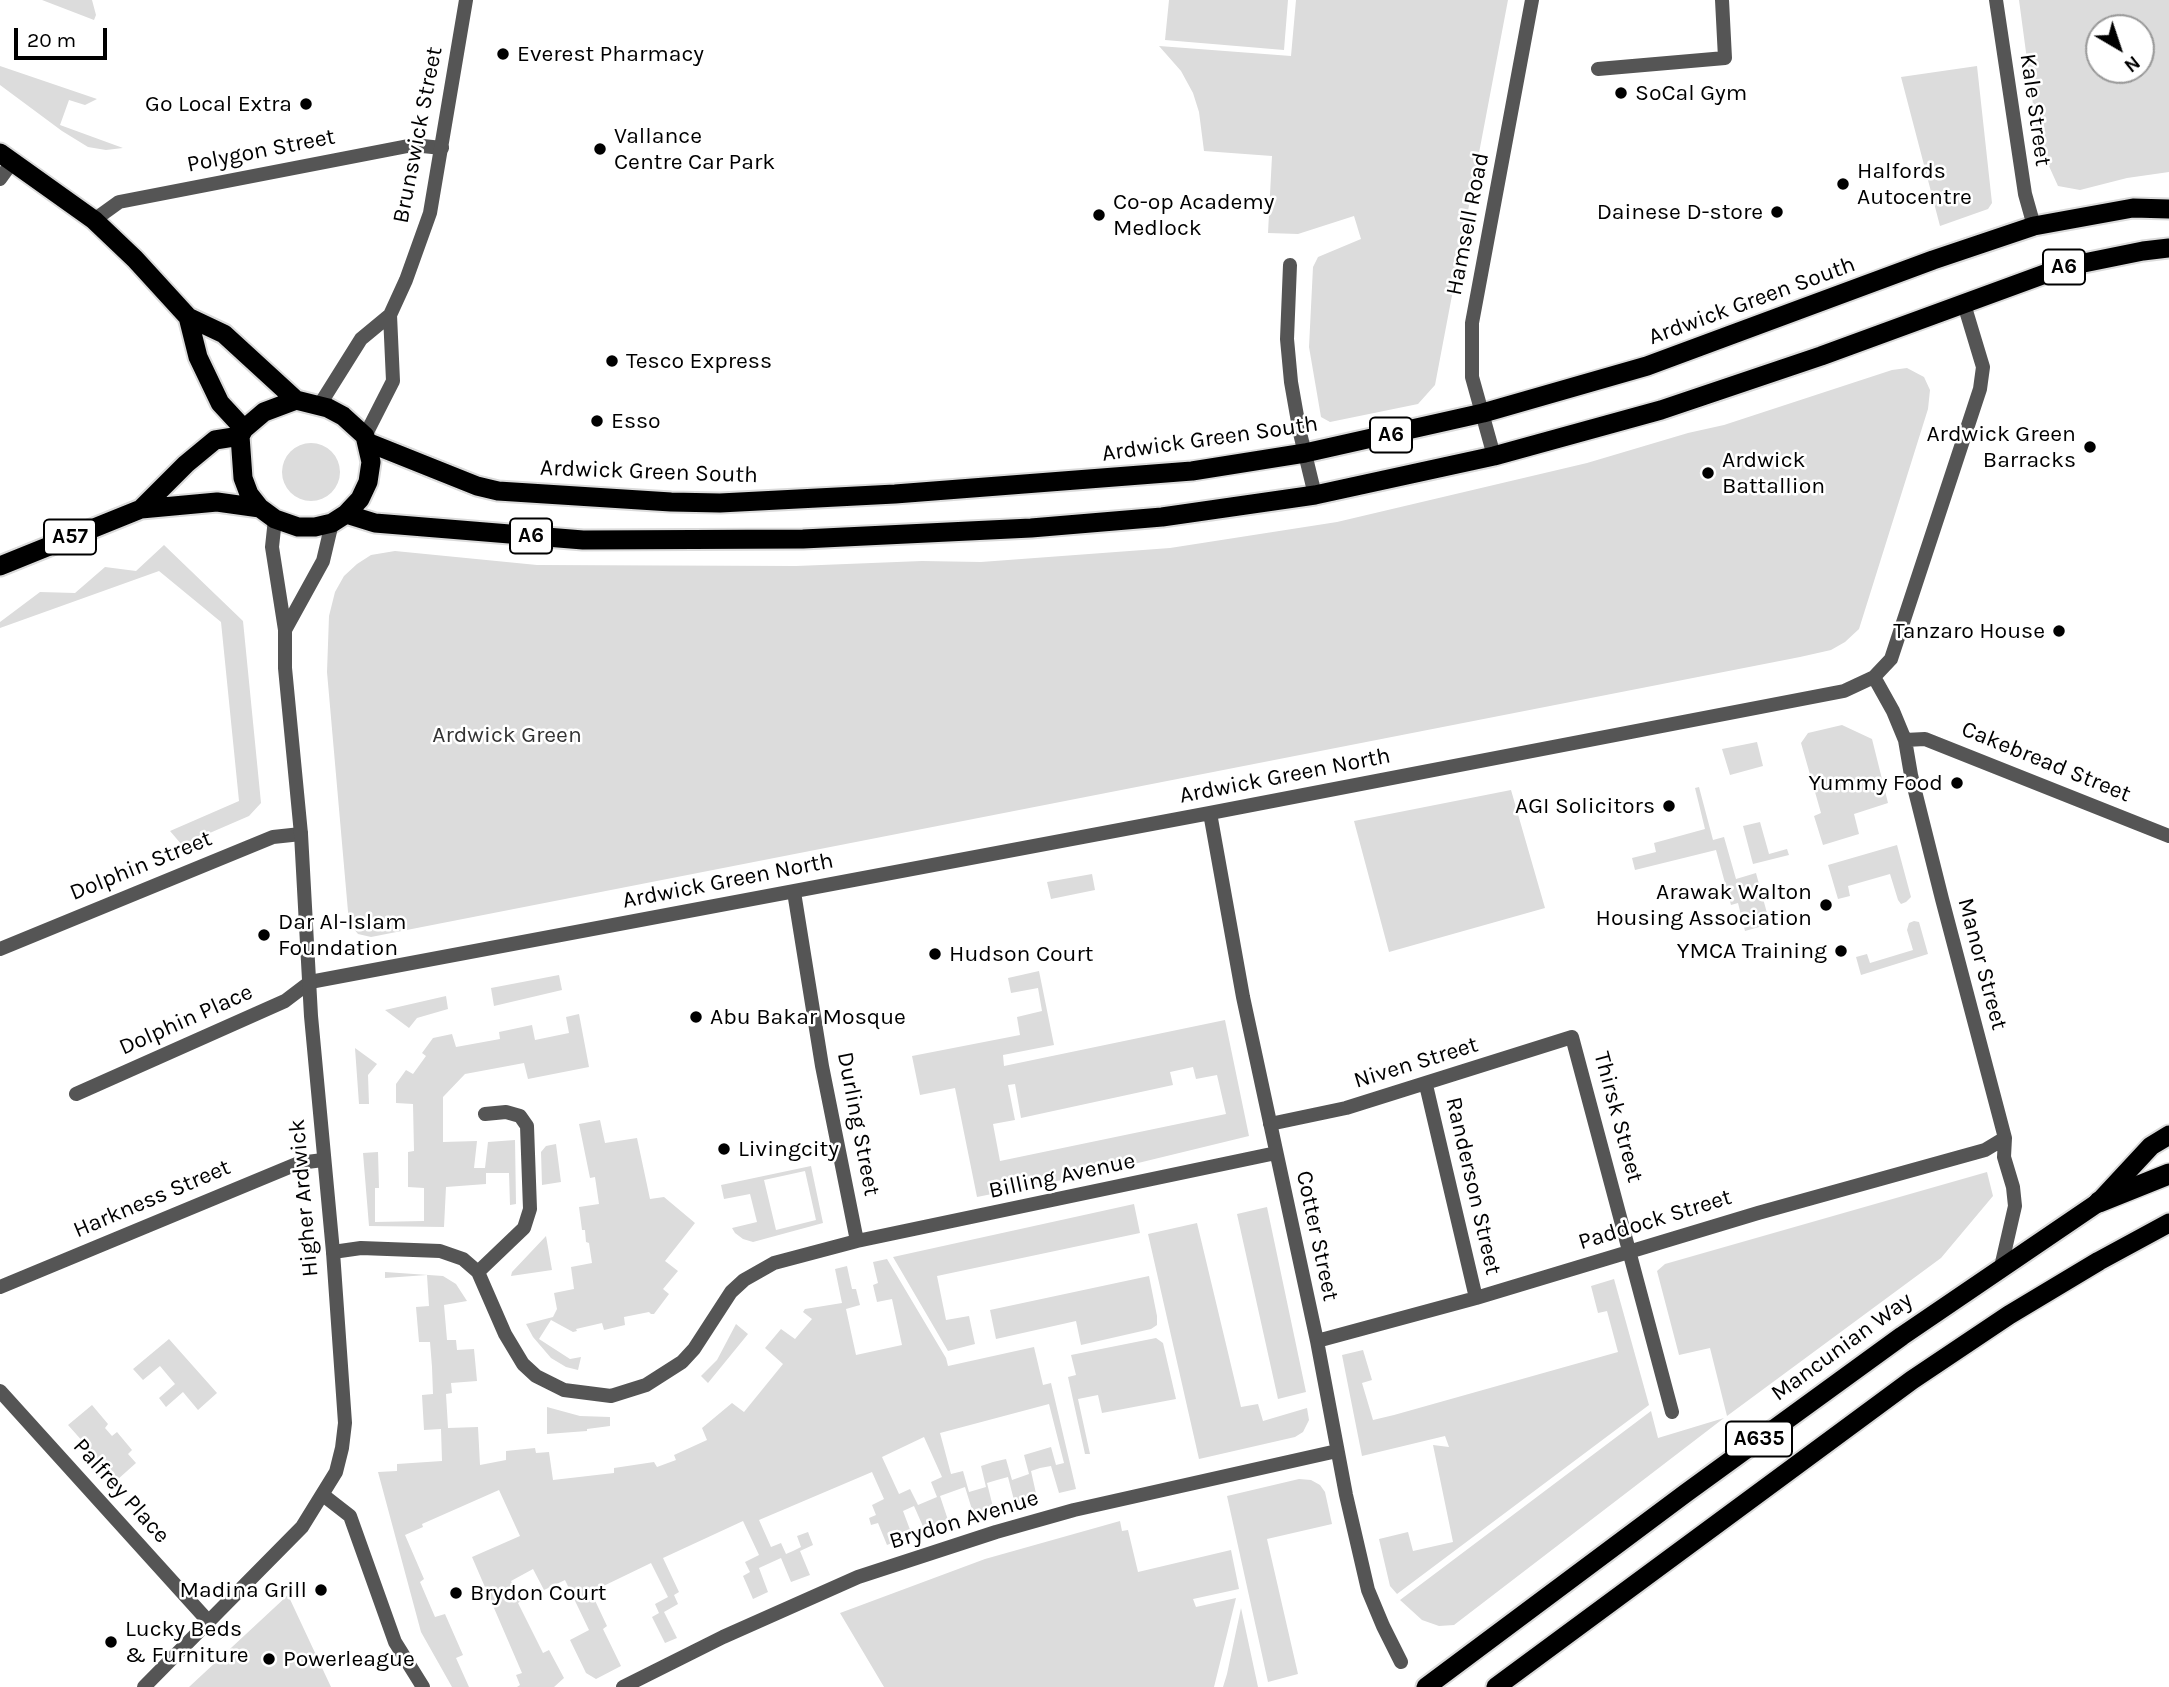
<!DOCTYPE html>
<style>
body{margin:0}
#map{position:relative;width:2169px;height:1687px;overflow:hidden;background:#fff;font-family:Karla,sans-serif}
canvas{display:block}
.north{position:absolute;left:2085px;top:14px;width:70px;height:70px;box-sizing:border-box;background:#fff;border:2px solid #999;border-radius:50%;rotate:141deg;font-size:19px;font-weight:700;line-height:28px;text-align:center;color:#000}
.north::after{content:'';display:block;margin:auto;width:24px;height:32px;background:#000;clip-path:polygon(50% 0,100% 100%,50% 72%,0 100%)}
.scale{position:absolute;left:14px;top:28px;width:93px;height:32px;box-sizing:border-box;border:4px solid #000;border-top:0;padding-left:9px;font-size:21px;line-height:24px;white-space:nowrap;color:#000;-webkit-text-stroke:5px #fff;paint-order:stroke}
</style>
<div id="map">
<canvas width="2169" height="1687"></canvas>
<div class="north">N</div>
<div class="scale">20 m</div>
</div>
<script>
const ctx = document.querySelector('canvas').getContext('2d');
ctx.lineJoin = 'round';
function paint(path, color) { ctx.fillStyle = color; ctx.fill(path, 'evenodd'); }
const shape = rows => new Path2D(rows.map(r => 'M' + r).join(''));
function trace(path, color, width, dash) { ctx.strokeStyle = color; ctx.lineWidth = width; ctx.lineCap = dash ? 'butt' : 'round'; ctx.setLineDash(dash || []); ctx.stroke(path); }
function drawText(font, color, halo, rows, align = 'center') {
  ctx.font = font + ' Karla,sans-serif'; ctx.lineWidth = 5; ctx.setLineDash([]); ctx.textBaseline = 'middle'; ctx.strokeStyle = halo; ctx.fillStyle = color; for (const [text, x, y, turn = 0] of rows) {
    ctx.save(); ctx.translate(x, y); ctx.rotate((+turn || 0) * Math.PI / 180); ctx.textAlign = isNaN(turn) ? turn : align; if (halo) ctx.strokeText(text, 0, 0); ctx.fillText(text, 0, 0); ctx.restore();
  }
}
paint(shape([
 [42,0,92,0,96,15,94,20],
 [1169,0,1288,0,1284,50,1165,40],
 [1296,0,1508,0,1435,385,1418,404,1330,422,1321,417,1309,347,1313,267,1318,257,1361,239,1354,216,1298,234,1268,233,1272,156,1204,151,1199,112,1193,93,1181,71,1159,46,1291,56],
 [2019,0,2169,0,2169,172,2127,178,2080,190,2058,186,2038,142],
 [2099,28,2141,28,2141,70,2099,70],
 [0,66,97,99,85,105,69,100,60,125,123,148,106,150,88,147,62,131,0,85],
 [1977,66,1992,203,1988,209,1940,226,1901,77],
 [1907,368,1924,377,1930,390,1928,409,1859,629,1845,642,1831,650,1800,657,371,937,358,934,349,923,327,672,329,616,335,592,344,576,357,564,371,555,395,551,537,565,796,566,922,561,981,562,1170,548,1337,522,1587,463,1688,433,1724,425,1892,370],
 '282 472a29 29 0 1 1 58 0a29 29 0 1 1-58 0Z',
 [164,545,243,621,261,803,249,816,182,845,170,831,239,801,221,622,159,571,0,628,0,622,40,592,75,593,105,567,136,571],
 [1842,725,1872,739,1888,803,1854,814,1859,834,1823,845,1814,816,1821,813,1801,743,1808,733],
 [1757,742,1763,766,1730,775,1722,749],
 [1699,787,1713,840,1724,837,1736,879,1756,873,1770,924,1745,931,1738,903,1731,905,1716,850,1635,870,1632,858,1656,852,1654,843,1705,829,1695,788],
 [1511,790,1545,908,1389,952,1354,821],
 [1760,822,1769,854,1787,849,1789,855,1753,864,1743,826],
 [1897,845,1911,897,1906,902,1901,904,1898,900,1890,874,1848,886,1850,896,1838,899,1828,865],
 [1092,874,1095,890,1051,899,1047,882],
 [1914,921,1919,922,1928,954,1861,975,1856,957,1867,954,1870,963,1913,950,1907,930,1909,923],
 [1039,971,1054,1045,1003,1055,1004,1066,1225,1020,1249,1136,1097,1173,977,1197,955,1088,920,1095,912,1056,1020,1035,1017,1017,1042,1011,1038,988,1011,993,1008,978],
 [1193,1067,1196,1079,1217,1075,1226,1114,1000,1161,993,1124,1015,1120,1008,1085,1015,1084,1021,1118,1173,1085,1170,1072],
 [559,975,562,990,494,1006,491,988],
 [446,996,448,1009,417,1018,409,1028,385,1010],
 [579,1014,589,1067,528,1079,524,1063,465,1074,443,1097,443,1142,477,1141,474,1168,485,1168,488,1142,515,1140,516,1204,510,1205,509,1173,486,1173,486,1184,446,1187,444,1227,369,1226,363,1153,378,1152,379,1188,375,1188,375,1222,424,1221,424,1188,408,1187,408,1152,414,1151,413,1104,396,1103,396,1084,406,1070,413,1074,426,1056,422,1053,433,1038,452,1034,456,1047,500,1039,499,1032,532,1025,535,1040,569,1033,566,1017],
 [355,1048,377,1064,368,1075,369,1104,359,1104],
 [600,1120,605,1143,637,1138,650,1199,664,1197,695,1223,665,1261,678,1271,663,1289,669,1294,654,1314,651,1314,649,1312,624,1317,625,1325,604,1330,602,1323,576,1329,577,1331,573,1332,551,1320,539,1339,570,1359,581,1357,578,1370,566,1367,551,1358,533,1337,526,1324,553,1317,557,1309,554,1293,574,1289,571,1267,592,1263,589,1243,586,1242,585,1230,582,1230,579,1207,599,1204,595,1177,590,1178,579,1124],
 [556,1144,561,1182,542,1185,541,1152,546,1146],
 [811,1166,823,1223,753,1242,743,1239,735,1233,732,1228,757,1222,750,1194,724,1199,721,1185],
 [805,1171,816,1220,776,1230,764,1180],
 [1987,1172,1993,1196,1941,1258,1727,1416,1710,1348,1679,1355,1657,1271,1665,1264],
 [1134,1204,1140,1233,937,1276,946,1320,969,1316,975,1344,948,1351,893,1257],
 [1267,1207,1306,1392,1278,1399,1237,1214],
 [1197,1223,1241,1407,1258,1404,1263,1421,1307,1408,1309,1420,1303,1432,1295,1437,1199,1459,1148,1234],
 [546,1236,552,1270,511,1276,512,1272],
 [887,1259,946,1358,948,1366,1034,1347,1043,1385,1051,1383,1076,1489,1059,1493,1051,1466,1040,1468,1031,1471,1037,1498,1015,1504,1008,1477,997,1480,987,1483,994,1511,974,1516,965,1487,940,1496,949,1523,925,1531,914,1506,903,1511,912,1535,887,1545,878,1523,871,1525,869,1518,876,1515,872,1505,884,1499,872,1472,759,1520,771,1547,781,1543,786,1554,793,1551,801,1547,797,1536,808,1532,813,1545,800,1551,810,1575,791,1582,781,1558,759,1568,768,1592,753,1599,743,1576,750,1572,745,1562,759,1555,743,1521,663,1558,679,1592,674,1595,678,1604,664,1612,677,1638,665,1643,652,1617,659,1613,655,1604,668,1597,651,1563,591,1592,607,1626,603,1629,621,1666,596,1679,586,1673,570,1640,589,1630,565,1580,544,1590,533,1569,511,1581,521,1601,518,1603,543,1653,549,1650,564,1678,554,1687,517,1687,520,1685,516,1675,522,1673,472,1557,520,1536,499,1490,422,1524,423,1527,405,1535,424,1579,420,1582,435,1617,445,1614,463,1655,456,1658,469,1687,452,1687,421,1632,378,1472,397,1471,397,1464,442,1461,441,1429,424,1430,422,1395,433,1394,432,1367,430,1342,419,1342,416,1307,429,1306,427,1275,385,1278,385,1272,443,1276,456,1284,467,1301,444,1305,447,1340,456,1340,457,1350,474,1349,477,1381,451,1383,452,1393,446,1394,448,1428,478,1427,480,1465,506,1460,506,1451,535,1448,536,1453,549,1452,553,1480,614,1473,614,1468,654,1462,657,1467,676,1460,674,1455,707,1440,702,1428,732,1403,744,1412,783,1364,765,1348,781,1329,795,1339,812,1319,803,1312,805,1309,842,1303,835,1269,847,1266,852,1289,856,1289,860,1305,846,1309,856,1355,902,1345,892,1299,877,1302,873,1285,878,1283,873,1262],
 [1049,1404,1064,1463,1056,1465,1051,1447,1024,1455,1029,1474,1012,1480,1006,1459,993,1462,981,1466,986,1487,969,1492,963,1471,951,1474,940,1433],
 [924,1437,942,1477,931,1482,937,1497,918,1505,910,1489,899,1494,882,1457],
 [1149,1276,1157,1316,1157,1325,1151,1329,1081,1345,1076,1321,996,1339,990,1310],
 [1614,1279,1649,1405,1397,1594,1390,1586,1379,1539,1408,1532,1413,1551,1453,1542,1433,1445,1449,1447,1445,1436,1362,1456,1342,1355,1363,1350,1372,1380,1362,1383,1373,1420,1394,1415,1618,1352,1607,1311,1598,1313,1591,1286],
 [736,1324,748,1334,708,1383,701,1376,717,1360],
 [1156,1338,1163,1343,1176,1399,1102,1413,1098,1395,1078,1399,1090,1454,1085,1454,1068,1377,1076,1375,1071,1355],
 [169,1339,217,1393,198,1410,183,1392,166,1407,159,1398,175,1384,160,1366,143,1380,133,1369],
 [92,1405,108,1424,105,1428,112,1436,117,1432,132,1450,128,1454,136,1463,117,1480,68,1425],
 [547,1407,580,1416,610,1417,610,1426,587,1429,587,1431,547,1434],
 [1651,1411,1658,1438,1724,1418,1454,1625,1439,1626,1422,1620,1400,1600],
 [1299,1479,1311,1480,1320,1485,1325,1492,1332,1524,1267,1539,1298,1674,1268,1682,1227,1496],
 [1120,1521,1122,1531,1128,1530,1138,1572,1231,1550,1239,1589,1193,1599,1196,1607,1236,1598,1214,1687,884,1687,840,1613,985,1559],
 [288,1595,331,1687,189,1687],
 [1241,1608,1258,1687,1223,1687,1227,1674]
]), '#dcdcdc');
const trunk = shape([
 [0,153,94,220,135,259,188,317,224,334,296,400],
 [188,317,198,357,220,403,244,429],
 [296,400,328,408,343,416,365,436,371,462,368,482,360,499,346,514,332,523,315,527,298,527,275,519,260,508,249,494,243,478,240,436,244,429,264,412,296,400],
 [367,442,477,486,498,491,671,502,720,503,895,494,1192,471,1305,453,1483,413,1647,366,1933,260,2034,226,2133,208,2169,209],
 [141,509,186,464,215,440,240,436],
 [346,514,375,523,583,540,803,539,1031,528,1162,517,1315,495,1494,456,1661,410,1821,356,2064,267,2143,251,2169,248],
 [0,566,141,509,217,502,260,508],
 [1426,1687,1686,1493,1902,1336,2099,1202,2151,1146,2169,1135],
 [1496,1687,1912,1380,2009,1315,2099,1261,2169,1223]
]);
const motorway = shape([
 [2099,1202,2169,1174]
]);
trace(trunk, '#dbdbdb', 23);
trace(motorway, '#dbdbdb', 24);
trace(shape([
 [1996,0,2025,194,2034,226],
 [1598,69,1725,58,1722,0],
 [0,179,13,161],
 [94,220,119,202,413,145,442,148],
 [1290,265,1287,339,1291,382,1300,433,1315,495],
 [1494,456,1472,377,1472,323,1532,0],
 [1874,677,1893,711,1905,740,1911,775,1942,899,2005,1138,2004,1157,2013,1187,2015,1206,2001,1267],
 [1905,740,1925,739,2169,836],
 [1210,813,1243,997,1317,1341,1346,1495,1368,1590,1383,1626,1401,1662],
 [794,892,822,1066,857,1241],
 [0,949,273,837,301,834],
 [1426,1085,1476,1298],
 [76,1094,285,1001,310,982,1210,813,1844,691,1874,677,1891,659,1980,389,1983,367,1964,304],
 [1270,1124,1346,1108,1572,1037,1672,1412],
 [333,1252,361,1248,440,1251,463,1259,478,1272,505,1334,523,1364,536,1376,564,1390,611,1396,646,1385,682,1362,694,1349,731,1292,744,1280,774,1263,857,1241,1276,1153],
 [478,1272,524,1228,530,1209,527,1126,520,1116,506,1112,485,1114],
 [0,1287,299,1163,323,1160],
 [1317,1341,1476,1298,1758,1213,1985,1150,2005,1138],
 [0,1391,209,1622],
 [323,1495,350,1516,395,1642,423,1687],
 [623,1687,723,1637,858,1577,996,1532,1074,1510,1337,1451]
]), '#555', 14);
trace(shape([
 [319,406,361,339,390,315,406,280,430,213,466,0],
 [365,436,393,381,390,315],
 [285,630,323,561,332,523],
 [144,1687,302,1527,336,1472,342,1448,345,1423,333,1252,311,1016,301,834,285,668,285,630,272,547,275,519]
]), '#555', 14);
trace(trunk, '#000', 19);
trace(motorway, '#000', 21);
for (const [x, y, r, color] of [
 [503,54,7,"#000"],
 [1621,93,7,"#000"],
 [306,104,7,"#000"],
 [600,149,7,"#000"],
 [1843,184,7,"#000"],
 [1777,212,7,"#000"],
 [1099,215,7,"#000"],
 [612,361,7,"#000"],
 [597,421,7,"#000"],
 [2090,447,7,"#000"],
 [1708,473,7,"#000"],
 [2059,631,7,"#000"],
 [1957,783,7,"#000"],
 [1669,806,7,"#000"],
 [1826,905,7,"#000"],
 [264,935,7,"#000"],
 [1841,951,7,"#000"],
 [935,954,7,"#000"],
 [696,1017,7,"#000"],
 [724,1149,7,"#000"],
 [321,1590,7,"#000"],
 [456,1593,7,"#000"],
 [111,1642,7,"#000"],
 [269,1659,7,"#000"]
]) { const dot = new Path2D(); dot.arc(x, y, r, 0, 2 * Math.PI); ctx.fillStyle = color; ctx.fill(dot); trace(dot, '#fff', 2.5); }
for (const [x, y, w] of [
 [2064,267,42],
 [1391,435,42],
 [531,536,42],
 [70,537,52],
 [1759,1439,66]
]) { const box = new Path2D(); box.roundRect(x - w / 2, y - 17.5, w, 35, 5); ctx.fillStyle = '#fff'; ctx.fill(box); trace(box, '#000', 2); }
drawText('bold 21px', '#000', null, [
 ["A6",2064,267],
 ["A6",1391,435],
 ["A6",531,536],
 ["A57",70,537],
 ["A635",1759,1439]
]);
drawText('23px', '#000', '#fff', [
 ["Everest Pharmacy",517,54],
 ["SoCal Gym",1635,93],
 ["Go Local Extra",292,104,"right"],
 ["Vallance",614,136],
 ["Centre Car Park",614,162],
 ["Halfords",1857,171],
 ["Autocentre",1857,197],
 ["Co-op Academy",1113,202],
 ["Medlock",1113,228],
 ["Dainese D-store",1763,212,"right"],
 ["Tesco Express",626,361],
 ["Esso",611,421],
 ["Ardwick Green",2076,434,"right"],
 ["Barracks",2076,460,"right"],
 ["Ardwick",1722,460],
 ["Battallion",1722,486],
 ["Tanzaro House",2045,631,"right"],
 ["Yummy Food",1943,783,"right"],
 ["AGI Solicitors",1655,806,"right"],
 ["Arawak Walton",1812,892,"right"],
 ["Housing Association",1812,918,"right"],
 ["Dar Al-Islam",278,922],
 ["Foundation",278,948],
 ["YMCA Training",1827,951,"right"],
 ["Hudson Court",949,954],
 ["Abu Bakar Mosque",710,1017],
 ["Livingcity",738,1149],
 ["Madina Grill",307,1590,"right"],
 ["Brydon Court",470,1593],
 ["Lucky Beds",125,1629],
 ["& Furniture",125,1655],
 ["Powerleague",283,1659]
], 'left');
drawText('23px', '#000', '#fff', [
 ["Kale Street",2035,110,82],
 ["Brunswick Street",418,135,-79],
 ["Polygon Street",261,151,-11],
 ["Hamsell Road",1468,224,-79],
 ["Ardwick Green South",1752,301,-20],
 ["Ardwick Green South",1210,439,-8],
 ["Ardwick Green South",649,472,2],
 ["Cakebread Street",2046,762,22],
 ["Ardwick Green North",1285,776,-11],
 ["Dolphin Street",141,866,-22],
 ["Ardwick Green North",728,881,-11],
 ["Manor Street",1982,964,75],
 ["Dolphin Place",186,1020,-24],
 ["Niven Street",1416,1063,-17],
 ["Thirsk Street",1618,1117,75],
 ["Durling Street",858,1124,79],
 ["Billing Avenue",1062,1176,-12],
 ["Randerson Street",1473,1186,77],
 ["Higher Ardwick",304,1198,-95],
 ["Harkness Street",152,1199,-23],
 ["Paddock Street",1655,1220,-17],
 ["Cotter Street",1317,1236,78],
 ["Mancunian Way",1842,1347,-36],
 ["Palfrey Place",121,1491,48],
 ["Brydon Avenue",964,1520,-17]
]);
drawText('23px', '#333', '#fff', [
 ["Ardwick Green",507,735]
]);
</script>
